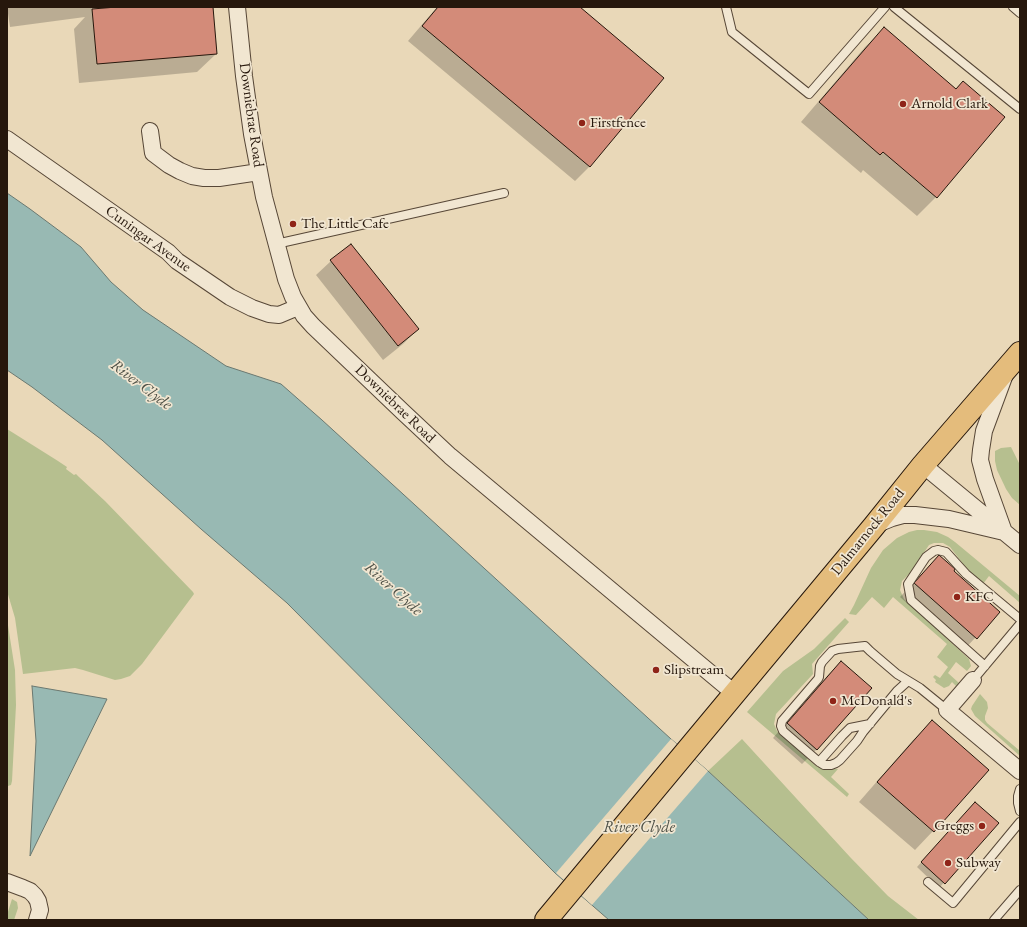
<!DOCTYPE html>
<style>
body{margin:0}
#map{position:relative;width:1027px;height:927px;overflow:hidden;background:#e9d8b8;font-family:"EB Garamond",serif}
canvas{display:block}
.frame{position:absolute;inset:0;border:8px solid #26170c;pointer-events:none}
</style>
<div id="map">
<canvas width="1027" height="927"></canvas>
<div class="frame"></div>
</div>
<script>
const ctx = document.querySelector('canvas').getContext('2d');
ctx.lineJoin = 'round';
function paint(path, color) { ctx.fillStyle = color; ctx.fill(path, 'evenodd'); }
const shape = rows => new Path2D(rows.map(r => 'M' + r).join(''));
function trace(path, color, width, dash) { ctx.strokeStyle = color; ctx.lineWidth = width; ctx.lineCap = dash ? 'butt' : 'round'; ctx.setLineDash(dash || []); ctx.stroke(path); }
function drawText(font, color, halo, rows, align = 'center') {
  ctx.font = font + ' "EB Garamond",serif'; ctx.lineWidth = 3.5; ctx.setLineDash([]); ctx.textBaseline = 'middle'; ctx.strokeStyle = halo; ctx.fillStyle = color; for (const [text, x, y, turn = 0] of rows) {
    ctx.save(); ctx.translate(x, y); ctx.rotate((+turn || 0) * Math.PI / 180); ctx.textAlign = isNaN(turn) ? turn : align; if (halo) ctx.strokeText(text, 0, 0); ctx.fillText(text, 0, 0); ctx.restore();
  }
}
paint(shape([
 [7,429,58,461,67,467,66,469,74,475,76,474,79,477,105,501,193,592,194,594,142,664,130,676,121,679,115,680,83,670,75,668,23,674,15,618,7,591],
 [1011,447,1020,465,1020,505,1012,498,1006,489,997,470,995,461,995,451,1001,448],
 [917,530,924,530,937,532,948,537,955,542,1020,596,1020,603,989,576,983,584,970,573,950,547,943,543,934,543,929,545,927,548,912,571,902,581,900,590,904,599,969,659,971,666,967,671,956,662,948,673,959,683,956,686,952,682,949,686,944,688,935,682,936,680,933,677,935,675,940,678,948,667,937,657,947,644,893,597,884,608,872,597,856,615,849,614,854,605,871,568,883,550,897,538,909,532],
 [845,618,849,622,812,664,813,674,776,714,774,724,777,731,816,766,824,769,838,769,831,777,849,794,847,797,747,712,783,671,814,649],
 [7,619,15,670,16,705,12,781,11,785,8,786,7,786],
 [980,694,987,702,988,708,985,716,985,720,987,723,1020,751,1020,756,975,716,971,709,972,706],
 [742,739,850,857,888,896,919,920,869,920,708,771],
 [12,899,17,902,18,908,14,920,7,920,7,915]
]), '#b6bf8f');
const water = shape([
 [7,193,30,209,81,247,111,282,143,310,226,366,281,384,322,420,671,739,708,771,869,920,609,920,555,873,287,603,201,529,102,440,32,387,7,370,7,193],
 [32,686,107,699,30,856,36,741,32,686]
]);
paint(water, '#98b9b3');
trace(water, '#6a7870', 1);
paint(shape([
 [671,739,708,771,592,905,556,873]
]), '#e9d8b8');
paint(shape([
 [7,7,212,7,216,54,197,72,79,83,74,29,85,17,10,27],
 [437,7,579,7,663,78,589,167,575,181,408,41],
 [884,29,955,90,963,82,1004,118,936,197,917,216,863,170,861,173,801,122,865,47],
 [351,245,418,329,403,344,383,360,316,275,331,261],
 [939,556,953,571,999,612,962,652,900,597],
 [841,662,817,749,802,764,773,738,827,676],
 [932,722,933,831,915,850,859,802,913,740],
 [971,808,998,823,939,888,917,867]
]), '#0003');
const building = shape([
 [117,7,213,7,217,54,97,64,92,9,117,7],
 [438,7,580,7,664,78,590,167,422,26,438,7],
 [884,27,956,89,963,81,1005,117,937,198,883,152,880,155,819,102,884,27],
 [351,244,419,329,398,346,330,260,351,244],
 [939,555,955,569,954,571,1000,612,977,639,914,583,939,555],
 [841,661,872,688,817,750,787,723,841,661],
 [932,720,989,770,934,832,877,782,932,720],
 [975,802,999,823,945,884,921,862,975,802]
]);
paint(building, '#d38b79');
trace(building, '#26170c', 1);
const lane = shape([
 [726,7,732,32,809,94,885,7],
 [894,7,1020,109],
 [1013,7,1020,13],
 [276,244,504,193],
 [985,666,911,600,908,584,926,557,934,551,938,550,946,552,966,574,1020,619],
 [973,680,1020,624],
 [908,681,897,691,863,732,857,741,840,760,836,763,831,765,824,765,819,762,783,731,781,726,782,721,818,679,819,677,820,666,822,662,832,651,838,649,865,646,870,651,897,674,920,688,947,710],
 [819,762,842,736,850,728,870,724],
 [1020,789,1018,796,1018,803,1020,811],
 [928,882,953,903,1020,822],
 [994,920,1020,890]
]);
const street = shape([
 [237,7,244,76,252,134,264,197,286,279,293,297,304,316,313,326,403,412,450,456,734,693],
 [150,131,153,153,169,165,180,171,192,176,204,178,219,178,259,172],
 [7,139,168,252,177,261,230,297,252,308,269,314,279,315,298,307],
 [1004,377,984,431,981,450,980,460,985,479,1004,532],
 [923,465,1020,545],
 [875,525,892,518,903,515,915,515,949,519,1004,532],
 [973,680,947,710,1020,771],
 [7,882,23,888,30,891,35,896,38,901,40,910,37,920]
]);
const primary = shape([
 [546,920,874,526,923,465,1020,353]
]);
trace(lane, '#574737', 10);
trace(street, '#574737', 18);
trace(primary, '#26170c', 24);
trace(lane, '#f1e6d1', 8);
trace(street, '#f1e6d1', 16);
trace(primary, '#e4bc7c', 22);
for (const [x, y, r, color] of [
 [903,104,4,"#8f2418"],
 [582,123,4,"#8f2418"],
 [293,224,4,"#8f2418"],
 [957,597,4,"#8f2418"],
 [656,670,4,"#8f2418"],
 [833,701,4,"#8f2418"],
 [982,826,4,"#8f2418"],
 [948,863,4,"#8f2418"]
]) { const dot = new Path2D(); dot.arc(x, y, r, 0, 2 * Math.PI); ctx.fillStyle = color; ctx.fill(dot); trace(dot, '#f1e6d1', 1.5); }
drawText('15px', '#26170c', '#f1e6d1', [
 ["Arnold Clark",911,104],
 ["Firstfence",590,123],
 ["The Little Cafe",301,224],
 ["KFC",965,597],
 ["Slipstream",664,670],
 ["McDonald's",841,701],
 ["Greggs",974,826,"right"],
 ["Subway",956,863]
], 'left');
drawText('15px', '#26170c', '#f1e6d1', [
 ["Downiebrae Road",251,115,82],
 ["Cuningar Avenue",148,239,36],
 ["Downiebrae Road",395,404,44],
 ["Dalmarnock Road",868,532,-51]
]);
drawText('italic 16px', '#4e5046', '#f1e6d1', [
 ["River Clyde",141,385,37],
 ["River Clyde",393,589,42],
 ["River Clyde",639,828]
]);
</script>
